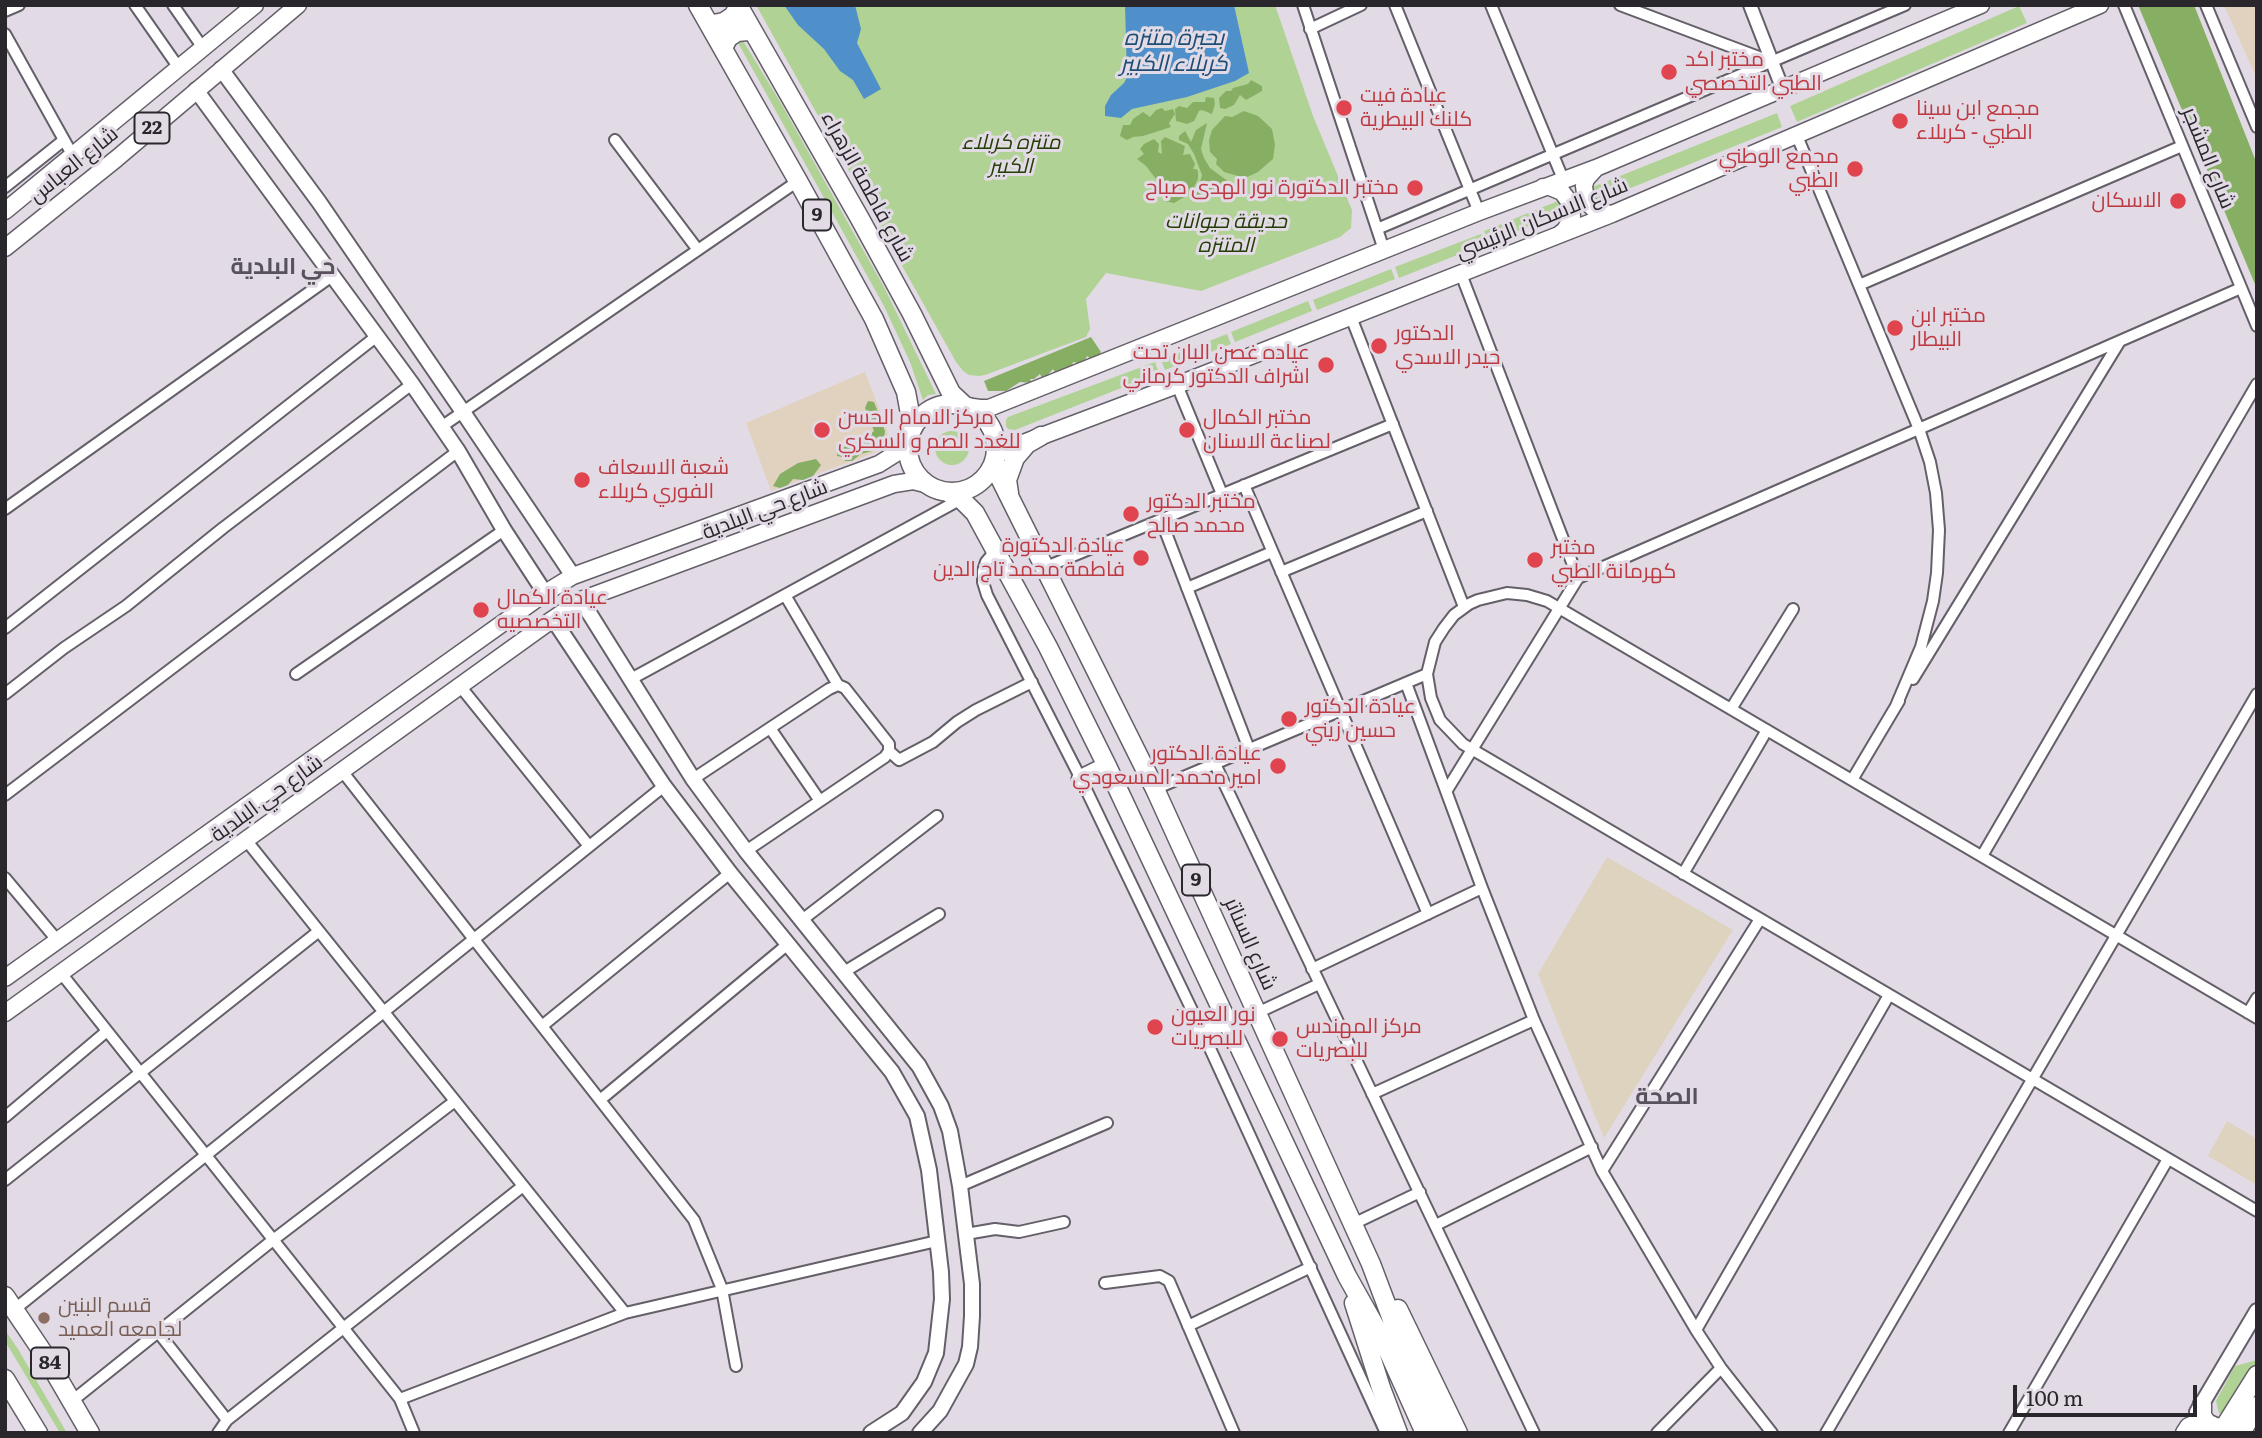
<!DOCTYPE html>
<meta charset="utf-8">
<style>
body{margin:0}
#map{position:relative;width:2262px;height:1438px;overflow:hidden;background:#e2dbe6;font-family:Literata,serif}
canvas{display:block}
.frame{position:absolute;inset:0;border:7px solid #29272b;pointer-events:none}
.scale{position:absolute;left:2013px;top:1385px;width:184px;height:32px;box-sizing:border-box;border:4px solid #29272b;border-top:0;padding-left:9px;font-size:21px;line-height:24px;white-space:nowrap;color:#29272b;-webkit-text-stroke:5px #e2dbe6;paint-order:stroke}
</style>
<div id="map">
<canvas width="2262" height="1438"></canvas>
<div class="frame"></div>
<div class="scale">100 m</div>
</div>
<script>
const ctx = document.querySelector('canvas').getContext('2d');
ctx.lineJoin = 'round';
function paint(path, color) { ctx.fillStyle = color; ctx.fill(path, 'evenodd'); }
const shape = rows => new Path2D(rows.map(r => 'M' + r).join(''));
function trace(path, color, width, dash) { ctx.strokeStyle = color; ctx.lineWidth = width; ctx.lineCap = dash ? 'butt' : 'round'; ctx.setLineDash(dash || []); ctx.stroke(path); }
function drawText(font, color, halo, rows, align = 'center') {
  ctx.font = font + ' Literata,Cairo,serif'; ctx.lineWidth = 6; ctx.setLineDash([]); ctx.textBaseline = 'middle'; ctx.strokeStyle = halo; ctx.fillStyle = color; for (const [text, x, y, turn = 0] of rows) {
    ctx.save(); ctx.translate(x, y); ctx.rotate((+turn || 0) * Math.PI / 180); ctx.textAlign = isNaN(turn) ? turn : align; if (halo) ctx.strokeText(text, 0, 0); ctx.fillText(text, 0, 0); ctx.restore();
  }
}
paint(shape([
 [1607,857,1733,930,1604,1138,1538,974],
 [2227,1121,2257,1139,2257,1185,2208,1156]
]), '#ded3bf');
paint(shape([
 [2224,5,2257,5,2257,79],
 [865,372,887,429,888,436,883,445,877,452,771,491,746,423]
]), '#e1d2bf');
paint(shape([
 [756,5,1275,5,1313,116,1352,210,1351,228,1340,237,1201,291,1106,273,1086,299,1090,329,1086,337,985,375,979,376,969,375,963,371,956,362],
 [2019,6,2027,23,1797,122,1790,106],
 [742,39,782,105,885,289,936,394,928,395,923,400,910,362,884,306,737,41],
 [1777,113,1782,127,1586,206,1580,192],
 [1558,201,1563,212,1489,243,1484,231],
 [1481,234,1485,244,1399,278,1395,267],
 [1391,269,1395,279,1317,310,1313,300],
 [1308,301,1312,311,1235,342,1231,332],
 [1227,334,1231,344,1165,370,1161,360],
 [1155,362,1159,373,1015,430,1008,429,1006,426,1006,420,1008,417],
 '935 448a17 17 0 1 1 34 0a17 17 0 1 1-34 0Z',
 [5,1330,18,1349,67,1433,60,1433,5,1341],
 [2257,1360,2257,1370,2223,1415,2219,1413,2216,1401,2235,1366]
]), '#b0d294');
paint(shape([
 [2138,5,2194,5,2257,164,2257,289],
 [1251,80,1262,86,1262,91,1246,100,1240,95,1234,105,1225,109,1220,108,1219,98,1226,91,1231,91,1233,88,1248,84],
 [1206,97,1214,98,1215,104,1212,114,1202,110,1199,111,1194,121,1187,124,1176,121,1175,109,1179,106,1187,108,1193,102,1205,102],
 [1162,108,1165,111,1173,109,1175,114,1169,123,1171,127,1143,136,1133,137,1127,140,1120,136,1123,125,1130,125,1133,119,1143,112,1150,117,1156,110],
 [1244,111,1258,116,1272,129,1275,145,1273,159,1258,172,1245,178,1224,172,1216,164,1217,159,1210,152,1209,140,1212,130,1225,116,1232,117],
 [1207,123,1201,149,1204,158,1210,168,1229,182,1196,196,1202,175,1194,154,1188,144,1179,140,1179,136,1185,131,1191,142,1196,130],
 [1165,137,1185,146,1183,155,1190,154,1195,164,1193,169,1196,169,1198,171,1198,179,1191,193,1174,203,1165,201,1169,198,1165,198,1159,194,1155,187,1159,183,1146,166,1137,159,1144,154,1140,149,1144,144,1154,139,1159,144,1158,152,1162,154,1161,141],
 [1091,337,1101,352,1097,358,1091,359,1087,356,1083,364,1073,362,1072,366,1056,374,1053,369,1047,376,1042,378,1040,374,1034,379,1030,379,1032,383,1020,382,1006,391,988,391,984,381],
 [868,401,874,402,878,412,885,431,884,439,876,450,861,454,852,461,845,461,842,457,837,456,838,446,844,447,867,437,874,431,865,408],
 [816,459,821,465,813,476,803,480,793,479,788,485,780,488,773,486,780,474,798,463]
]), '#87af64');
paint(shape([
 [784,5,855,5,861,29,857,43,881,89,864,99,853,80,840,71,824,49,798,25],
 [1125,5,1234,5,1249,73,1235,81,1187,97,1132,109,1121,118,1105,116,1105,106,1111,95,1124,83,1127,77]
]), '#4f90ca');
const minor = shape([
 [135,5,179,68],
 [173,5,203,48],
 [1303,5,1384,250],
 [1395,5,1479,212],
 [1491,5,1563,179],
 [1620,5,1772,62],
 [2124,5,2257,326],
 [2206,5,2257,127],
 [5,11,19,5],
 [1310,29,1361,5],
 [5,34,73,156],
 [1797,136,1919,429,1930,462,1936,493,1939,530,1937,573,1933,601,1921,647,1896,706],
 [615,140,698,250],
 [5,187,64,140],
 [1377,229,1905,5],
 [1461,274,1578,578],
 [1859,285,2182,146],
 [1351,317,1464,607],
 [1177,385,1222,494],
 [441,427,798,181],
 [1244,485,1428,914],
 [5,509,332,276],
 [1161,520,1249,749],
 [996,550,986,562,983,571,983,582,987,595,1081,779,1202,1031,1386,1433],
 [1046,567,1393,424],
 [1281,572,1427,511],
 [1187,588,1272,552],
 [785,595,838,685],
 [5,628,377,336],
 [296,674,504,530],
 [631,679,961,499],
 [1913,679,2120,341],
 [1406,683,1482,888,1534,1020,1602,1171,1696,1330,1721,1368,1772,1433],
 [460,686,589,846],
 [5,694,64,648,126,606,223,528,412,384],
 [1731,709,1793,609],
 [770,728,820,801],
 [889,751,899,760,933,742,957,722,976,710,1032,682],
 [1215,764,1534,1433],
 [342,771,694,1220,722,1289,736,1366],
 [693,779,829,689,838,685,845,688,889,744,889,751,885,757,746,851],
 [1852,780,1899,701],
 [1155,789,1427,674],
 [1447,790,1578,578,2241,288],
 [5,795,458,451],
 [246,840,625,1313],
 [1982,856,2257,384],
 [1683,874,1767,730],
 [5,878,57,940],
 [802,920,937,816],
 [1312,969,1482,888],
 [844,972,939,914],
 [61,973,400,1399,414,1433],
 [1257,1013,1319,984],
 [2248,1013,2257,998],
 [2257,1018,1547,601,1527,595,1507,593,1478,600,1469,604,1454,615,1444,628,1435,642,1427,674,1431,698,1440,720,1463,744,2257,1211],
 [542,1026,730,873],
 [1372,1094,1534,1020],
 [600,1100,788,944],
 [5,1117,107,1031],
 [1602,1171,1760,919],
 [5,1180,319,931],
 [960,1186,1107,1123],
 [1353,1224,1420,1192],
 [1436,1225,1592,1147],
 [966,1234,995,1229,1019,1232,1064,1222],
 [1105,1283,1160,1276,1169,1281,1234,1433],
 [15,1309,664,786],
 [1188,1326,1311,1267],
 [1696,1330,1889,995],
 [158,1332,227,1420],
 [400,1399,625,1313,937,1241],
 [72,1401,273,1240,455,1101],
 [218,1433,227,1420,523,1186],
 [1657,1433,1721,1368],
 [1826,1433,2257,694],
 [2009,1433,2168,1159]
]);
const tertiary = shape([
 [1750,5,1783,90]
]);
const secondary = shape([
 [221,69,319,202,463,412,573,576],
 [196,90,412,384,458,451,504,530,545,593],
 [581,600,693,779,746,851,919,1066,941,1106,950,1131,960,1186,972,1284,972,1316,970,1347,966,1364,940,1411,920,1433],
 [553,619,664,786,730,873,892,1072,917,1116,929,1170,941,1272,942,1299,936,1353,924,1382,902,1413,871,1433],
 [2197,1412,2257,1311]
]);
const primary = shape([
 [1596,168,1586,179,1584,186,1586,201,1597,212,1612,214],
 [1543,187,1550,187,1562,192,1571,204,1572,217,1565,230,1560,234],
 [5,211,255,5],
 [5,248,116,159,298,5],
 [965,406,980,408,989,408,1479,212,1596,168,1981,5],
 [996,457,1002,451,1177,385,1612,214,2100,5],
 [5,978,545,593,573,576,879,464,898,452,909,435],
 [5,1013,553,619,581,600,894,484,913,481,925,484]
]);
const trunk = shape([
 [698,5,798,181,874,319,906,392,911,419,909,435],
 [738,5,859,217,912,314,951,393,965,406],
 [707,21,713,24,724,22,733,16,738,7],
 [723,48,728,38,737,32,748,31,754,33],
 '908 448a44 44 0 1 1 88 0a44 44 0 1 1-88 0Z',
 [995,460,996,470,1155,789,1371,1264,1399,1338,1440,1433],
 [949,493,961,499,975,513,1048,647,1107,766,1347,1276,1385,1344,1425,1433],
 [1009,493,1007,480,1015,458,1027,444,1041,436],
 [1081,779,1107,766],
 [1202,1031,1227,1020],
 [5,1296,44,1354,90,1433],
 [1354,1303,1381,1388,1398,1433],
 [1398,1309,1458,1433],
 [5,1379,38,1433],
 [2202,1405,2202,1416,2207,1423,2217,1428,2225,1426,2257,1375],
 [2185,1433,2189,1427,2198,1423,2212,1426],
 [2241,1433,2257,1406]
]);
trace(minor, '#645f68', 14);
trace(tertiary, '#645f68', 16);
trace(secondary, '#645f68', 18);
trace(primary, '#645f68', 19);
trace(trunk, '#645f68', 21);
trace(minor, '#fff', 10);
trace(tertiary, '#fff', 12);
trace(secondary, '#fff', 14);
trace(primary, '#fff', 16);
trace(trunk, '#fff', 18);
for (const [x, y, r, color] of [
 [1669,72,9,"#e0444e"],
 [1344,108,9,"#e0444e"],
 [1900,121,9,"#e0444e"],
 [1855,169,9,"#e0444e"],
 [1415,188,9,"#e0444e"],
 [2178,201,9,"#e0444e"],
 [1895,328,9,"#e0444e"],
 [1379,346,9,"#e0444e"],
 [1326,365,9,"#e0444e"],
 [822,430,9,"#e0444e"],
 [1187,430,9,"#e0444e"],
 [582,480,9,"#e0444e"],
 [1131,514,9,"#e0444e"],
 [1141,558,9,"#e0444e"],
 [1535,560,9,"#e0444e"],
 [481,610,9,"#e0444e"],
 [1289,719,9,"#e0444e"],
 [1278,766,9,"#e0444e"],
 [1155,1027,9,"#e0444e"],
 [1280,1039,9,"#e0444e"],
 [44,1318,7,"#8d6e63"]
]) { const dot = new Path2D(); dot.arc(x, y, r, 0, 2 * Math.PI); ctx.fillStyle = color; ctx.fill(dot); trace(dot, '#e2dbe6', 2.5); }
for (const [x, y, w] of [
 [152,128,35],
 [817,215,28],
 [1196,880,28],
 [50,1363,38]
]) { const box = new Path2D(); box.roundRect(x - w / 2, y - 15.5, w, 31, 5); ctx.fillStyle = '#e2dbe6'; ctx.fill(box); trace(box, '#29272b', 2); }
drawText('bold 19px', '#29272b', null, [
 ["22",152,128],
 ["9",817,215],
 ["9",1196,880],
 ["84",50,1363]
]);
drawText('21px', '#be3a42', '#e2dbe6', [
 ["مختبر اكد",1685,60],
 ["الطبي التخصصي",1685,84],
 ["عيادة فيت",1360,96],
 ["كلنك البيطرية",1360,120],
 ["مجمع ابن سينا",1916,109],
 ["الطبي - كربلاء",1916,133],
 ["مجمع الوطني",1839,157,"right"],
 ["الطبي",1839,181,"right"],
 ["مختبر الدكتورة نور الهدى صباح",1399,188,"right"],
 ["الاسكان",2162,201,"right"],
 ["مختبر ابن",1911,316],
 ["البيطار",1911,340],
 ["الدكتور",1395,334],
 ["حيدر الاسدي",1395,358],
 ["عياده غصن البان تحت",1310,353,"right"],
 ["اشراف الدكتور كرماني",1310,377,"right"],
 ["مركز الامام الحسن",838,418],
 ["للغدد الصم و السكري",838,442],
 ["مختبر الكمال",1203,418],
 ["لصناعة الاسنان",1203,442],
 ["شعبة الاسعاف",598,468],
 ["الفوري كربلاء",598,492],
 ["مختبر الدكتور",1147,502],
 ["محمد صالح",1147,526],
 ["عيادة الدكتورة",1125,546,"right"],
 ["فاطمة محمد تاج الدين",1125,570,"right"],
 ["مختبر",1551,548],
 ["كهرمانة الطبي",1551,572],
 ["عيادة الكمال",497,598],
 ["التخصصيه",497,622],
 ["عيادة الدكتور",1305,707],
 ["حسين زيني",1305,731],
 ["عيادة الدكتور",1262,754,"right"],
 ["امير محمد المسعودي",1262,778,"right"],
 ["نور العيون",1171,1015],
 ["للبصريات",1171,1039],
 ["مركز المهندس",1296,1027],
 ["للبصريات",1296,1051]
], 'left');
drawText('italic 21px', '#253e06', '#e2dbe6', [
 ["متنزه كربلاء",1011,143],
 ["الكبير",1011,167],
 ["حديقة حيوانات",1226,222],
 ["المتنزه",1226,246]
]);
drawText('21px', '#29272b', '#e2dbe6', [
 ["شارع المشجر",2208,158,68],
 ["شارع العباس",74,165,-39],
 ["شارع فاطمة الزهراء",867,187,61],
 ["شارع الاسكان الرئيسي",1542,219,-22],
 ["شارع حي البلدية",765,510,-21],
 ["شارع حي البلدية",267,799,-36],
 ["شارع السناتر",1250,944,66]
]);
drawText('21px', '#785e54', '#e2dbe6', [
 ["قسم البنين",58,1306],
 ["لجامعه العميد",58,1330]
], 'left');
drawText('italic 23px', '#1e4d75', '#e2dbe6', [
 ["بحيرة متنزه",1174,38],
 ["كربلاء الكبير",1174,64]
]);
drawText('bold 23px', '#57525b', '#e2dbe6', [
 ["حي البلدية",283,267],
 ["الصحة",1667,1097]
]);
</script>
